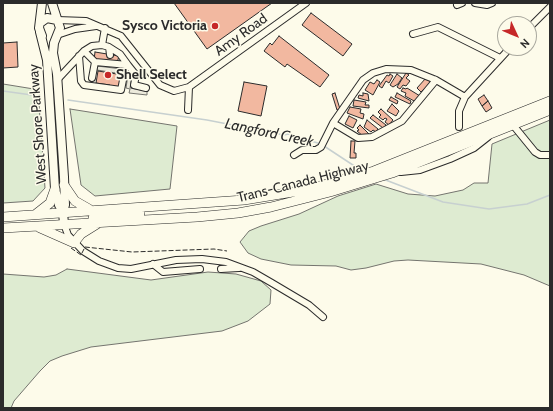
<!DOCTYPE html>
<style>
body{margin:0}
#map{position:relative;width:553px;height:411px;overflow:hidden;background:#fdfbea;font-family:Cabin,sans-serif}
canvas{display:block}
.frame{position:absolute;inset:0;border:4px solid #2b2b2b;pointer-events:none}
.north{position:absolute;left:497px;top:16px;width:40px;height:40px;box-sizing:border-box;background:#fdfbea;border:1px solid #a9a89e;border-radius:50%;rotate:134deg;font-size:11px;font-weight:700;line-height:16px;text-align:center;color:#2b2b2b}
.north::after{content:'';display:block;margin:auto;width:14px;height:18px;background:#c62828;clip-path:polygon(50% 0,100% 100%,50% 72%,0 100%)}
</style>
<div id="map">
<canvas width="553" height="411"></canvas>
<div class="frame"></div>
<div class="north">N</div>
</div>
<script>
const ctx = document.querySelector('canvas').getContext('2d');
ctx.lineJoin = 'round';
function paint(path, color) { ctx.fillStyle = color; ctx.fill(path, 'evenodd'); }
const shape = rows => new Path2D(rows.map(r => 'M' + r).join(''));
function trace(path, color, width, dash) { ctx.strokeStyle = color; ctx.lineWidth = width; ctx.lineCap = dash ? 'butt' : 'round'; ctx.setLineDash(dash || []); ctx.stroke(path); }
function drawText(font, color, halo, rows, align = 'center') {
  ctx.font = font + ' Cabin,sans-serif'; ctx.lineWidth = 3; ctx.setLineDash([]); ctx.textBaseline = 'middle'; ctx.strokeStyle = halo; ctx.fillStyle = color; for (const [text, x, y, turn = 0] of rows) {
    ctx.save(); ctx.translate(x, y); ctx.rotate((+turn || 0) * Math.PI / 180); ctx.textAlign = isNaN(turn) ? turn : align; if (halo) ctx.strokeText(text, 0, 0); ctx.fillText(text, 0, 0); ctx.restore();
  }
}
const green = shape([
 [3,84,40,90,39,104,45,188,33,201,3,203,3,84],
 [70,109,177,126,170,189,95,196,81,185,70,109],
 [550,120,550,286,524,275,481,264,408,260,394,261,366,268,351,270,336,266,291,265,261,259,248,253,240,242,249,231,261,226,299,214,338,196,376,184,408,194,435,196,463,190,474,183,488,183,492,144,550,120],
 [67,269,151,280,208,272,236,274,261,281,271,290,270,304,248,321,222,331,91,347,62,356,50,361,40,371,14,401,11,408,3,408,3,274,44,277,56,275,67,269]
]);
paint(green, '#deebd1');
trace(green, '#74746e', 1);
const parking = shape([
 [97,66,122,69,122,74,97,70,97,66],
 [128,75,132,76,130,88,147,91,147,95,129,93,130,89,126,88,128,75]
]);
paint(parking, '#eceadb');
trace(parking, '#74746e', 1);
trace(shape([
 [3,91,39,96],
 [68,100,207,120,284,135,288,134,321,144],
 [324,146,362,171],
 [383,179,443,202,489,209,527,204,550,195]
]), '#c7d0d0', 1.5);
const building = shape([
 [174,3,272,3,207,49,174,3],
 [311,13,352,44,343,56,302,25,311,13],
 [279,36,329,75,320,87,287,64,285,67,264,51,270,43,272,45,279,36],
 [17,42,18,67,3,68,3,43,17,42],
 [95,52,119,56,117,63,94,60,95,52],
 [98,71,123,75,122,87,109,88,110,85,96,83,98,71],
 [406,73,409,75,406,78,410,81,406,86,403,85,400,89,397,87,406,73],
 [390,74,393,76,389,83,386,81,382,88,379,86,387,75,389,76,390,74],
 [397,74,402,78,398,84,393,87,390,85,397,74],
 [426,78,431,82,421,92,417,88,426,78],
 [377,80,380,82,373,95,365,90,370,82,374,84,377,80],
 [244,82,267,86,261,116,238,111,244,82],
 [403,88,406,89,407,88,420,96,416,102,405,96,406,93,401,91,403,88],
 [335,93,340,109,337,110,332,94,335,93],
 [363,93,368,94,369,101,358,98,359,95,363,96,363,93],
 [397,93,411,101,410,104,395,97,397,93],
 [484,95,488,101,482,106,478,99,484,95],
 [391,97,398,101,397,104,389,100,391,97],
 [354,100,366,102,365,105,369,105,369,108,353,106,354,100],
 [488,101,492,108,486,112,482,106,488,101],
 [392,104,399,111,396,116,387,111,392,104],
 [350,107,361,109,360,113,364,114,363,119,347,113,350,107],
 [381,109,393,120,389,125,385,122,387,119,385,118,383,120,379,117,381,115,378,112,381,109],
 [373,115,386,125,383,128,370,118,373,115],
 [349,116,357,120,353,128,345,124,349,116],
 [367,120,378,129,376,132,373,130,371,132,364,127,367,120],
 [360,125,369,134,367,136,365,134,363,136,357,131,359,130,357,128,360,125],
 [351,141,355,141,354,153,356,153,356,158,350,158,351,141]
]);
paint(building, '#f2b8a0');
trace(building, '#2b2b2b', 1);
const minor = shape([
 [475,3,487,5,492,3],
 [457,5,462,3],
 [57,20,86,21,121,36,160,85,174,91,189,87,306,3],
 [105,28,102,45,109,47,110,55],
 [529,28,550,7],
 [413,34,438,27,500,58],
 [57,35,75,29,96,26],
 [109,47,120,54,128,65],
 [84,51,95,62],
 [79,56,81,81,84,85,121,90,126,65],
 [92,78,95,62,128,65,136,75,134,85,146,88],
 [57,80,84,51,92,46,102,45],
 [188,110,189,87],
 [333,123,358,138,372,137,402,121,436,80],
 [513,125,535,152,540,155,550,155],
 [459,127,459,111,465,97,510,48],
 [294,155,302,150,316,150,321,147,333,123,363,80,373,73,386,69,411,70,436,80,465,97],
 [401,172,420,170,450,159,474,148,488,137],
 [64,224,68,235,83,251,99,261,118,268,131,269,176,260,202,259,226,262,253,272,272,283,309,305,323,317],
 [153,264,163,272,200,269],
 [221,269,239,268]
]);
const major = shape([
 [42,3,39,28,42,36],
 [52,3,60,28,54,43,53,53,57,74,64,177,65,205,63,212],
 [40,23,47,18,57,20],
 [40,32,47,60,55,189,59,205,63,212,64,224]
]);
const highway = shape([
 [64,185,75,201,89,209],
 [36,214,50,203,55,189],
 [3,217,244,200,305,190,374,171,550,101],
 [93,218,140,213],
 [3,228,197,217,238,213,271,207,330,192,392,173,550,110],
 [40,228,74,243,81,234,97,224]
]);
trace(minor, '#2b2b2b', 8);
trace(major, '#2b2b2b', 10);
trace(highway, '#2b2b2b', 10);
trace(minor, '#fdfbea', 6);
trace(major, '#fdfbea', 8);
trace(highway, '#fdfbea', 9);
trace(shape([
 [71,248,81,255,85,247,132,252,214,249,227,251]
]), '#2b2b2b', 1, [5, 2]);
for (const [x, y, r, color] of [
 [215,26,4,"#c62828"],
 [108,75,4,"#c62828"]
]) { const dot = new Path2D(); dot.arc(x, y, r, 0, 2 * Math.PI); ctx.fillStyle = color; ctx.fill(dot); trace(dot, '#fdfbea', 1.5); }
drawText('bold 14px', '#2b2b2b', '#fdfbea', [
 ["Sysco Victoria",207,26],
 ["Shell Select",116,75,"left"]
], 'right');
drawText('14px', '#2b2b2b', '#fdfbea', [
 ["Amy Road",241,35,-36],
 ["West Shore Parkway",38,124,-94],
 ["Trans-Canada Highway",303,182,-14]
]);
drawText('italic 15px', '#2b2b2b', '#fdfbea', [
 ["Langford Creek",269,133,12]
]);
</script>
